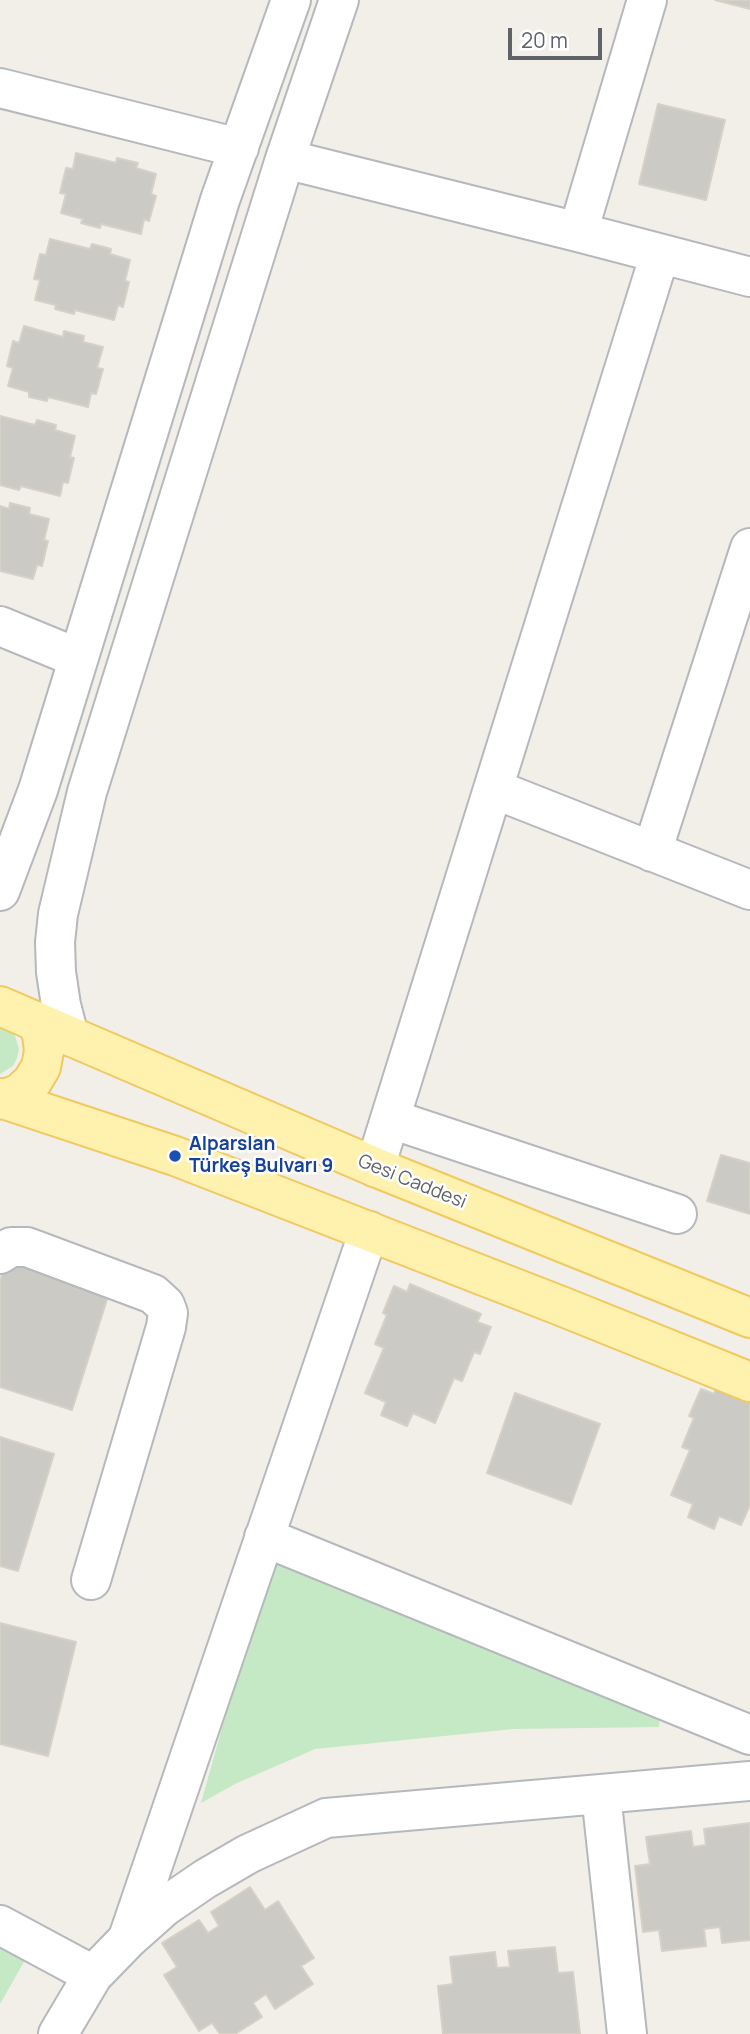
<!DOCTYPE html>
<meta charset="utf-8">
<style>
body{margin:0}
#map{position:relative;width:750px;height:2034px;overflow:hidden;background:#f1efe8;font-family:Manrope,sans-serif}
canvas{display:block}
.scale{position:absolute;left:508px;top:28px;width:94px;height:32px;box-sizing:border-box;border:4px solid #5f6368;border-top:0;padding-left:9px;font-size:21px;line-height:24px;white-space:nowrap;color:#5f6368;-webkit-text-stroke:5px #fff;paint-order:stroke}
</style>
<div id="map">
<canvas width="750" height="2034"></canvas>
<div class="scale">20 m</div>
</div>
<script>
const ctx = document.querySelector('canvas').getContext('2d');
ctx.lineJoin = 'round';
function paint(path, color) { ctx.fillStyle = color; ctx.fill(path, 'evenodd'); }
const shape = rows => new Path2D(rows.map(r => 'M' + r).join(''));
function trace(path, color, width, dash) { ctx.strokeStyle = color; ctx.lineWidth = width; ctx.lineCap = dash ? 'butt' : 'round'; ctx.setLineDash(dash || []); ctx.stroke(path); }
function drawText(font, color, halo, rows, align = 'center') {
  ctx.font = font + ' Manrope,sans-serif'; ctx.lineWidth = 5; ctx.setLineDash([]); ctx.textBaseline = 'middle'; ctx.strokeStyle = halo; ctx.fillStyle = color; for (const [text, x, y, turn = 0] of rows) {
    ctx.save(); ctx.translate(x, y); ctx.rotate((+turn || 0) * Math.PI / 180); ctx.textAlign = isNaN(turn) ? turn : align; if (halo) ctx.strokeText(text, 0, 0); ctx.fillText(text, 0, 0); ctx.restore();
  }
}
paint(shape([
 [0,1021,14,1033,19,1049,17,1058,13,1066,0,1074],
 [274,1542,660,1710,659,1727,513,1729,315,1749,235,1784,201,1803],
 [0,1947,25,1960,0,2004]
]), '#c5e8c5');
const building = shape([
 [715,0,750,0,750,9,715,0],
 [658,104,725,120,706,200,639,184,658,104],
 [76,153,116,163,117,158,138,163,136,168,156,174,151,194,156,196,149,221,144,219,141,234,101,224,100,228,81,223,83,219,61,213,66,194,60,193,66,168,73,169,76,153],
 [50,239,90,249,92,244,111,249,110,254,130,260,125,281,129,282,123,307,118,305,114,320,75,310,74,314,55,309,56,305,35,300,40,280,34,279,40,254,46,255,50,239],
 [24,326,63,337,64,331,84,336,83,342,103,347,97,368,103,369,96,394,91,393,88,407,48,397,47,401,29,397,29,392,8,386,13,368,7,366,13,341,19,343,24,326],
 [0,416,35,425,37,420,56,425,55,430,75,436,70,457,74,458,68,483,63,482,60,496,21,486,19,490,0,485,0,416],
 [10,503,30,508,29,514,49,519,44,540,48,541,42,566,37,565,33,579,0,571,0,506,9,509,10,503],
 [721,1155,750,1163,750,1214,707,1201,721,1155],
 [7,1260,109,1293,72,1410,0,1387,0,1281,7,1260],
 [410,1284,481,1314,477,1322,491,1327,480,1354,474,1352,462,1381,454,1378,435,1423,413,1413,407,1426,381,1415,386,1402,365,1393,384,1348,375,1344,387,1315,383,1313,394,1286,407,1292,410,1284],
 [717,1386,750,1400,750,1505,741,1525,719,1516,714,1529,688,1517,693,1504,671,1495,690,1450,682,1447,694,1418,689,1416,701,1389,714,1394,717,1386],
 [515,1393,600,1424,571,1504,487,1473,515,1393],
 [0,1437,54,1454,18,1571,0,1566,0,1437],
 [0,1623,76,1642,48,1756,0,1744,0,1623],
 [750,1823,750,1940,722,1943,720,1927,704,1929,706,1946,662,1951,659,1930,643,1932,635,1866,650,1864,646,1837,691,1831,693,1847,706,1845,704,1829,750,1823],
 [250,1887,265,1910,278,1901,314,1958,301,1966,313,1984,275,2009,266,1994,253,2003,262,2017,235,2034,220,2034,212,2023,199,2031,164,1975,177,1967,162,1943,199,1920,208,1933,219,1926,211,1912,250,1887],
 [555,1947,558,1973,573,1972,580,2034,443,2034,438,1986,453,1984,450,1957,495,1952,497,1968,510,1967,508,1951,555,1947]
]);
paint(building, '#cccac5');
trace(building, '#d6d1c6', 2);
const minor = shape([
 [0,88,239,148],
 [285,159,578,232,750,277],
 [578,232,647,0],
 [0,626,78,658],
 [494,789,750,890],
 [652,852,750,548],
 [0,891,38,790,220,200,291,0],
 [69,1036,61,1005,56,972,55,942,58,914,87,792,285,159,339,0],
 [391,1119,677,1214],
 [375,1167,660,254],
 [0,1254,11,1247,27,1247,153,1294,165,1305,168,1313,166,1327,91,1580],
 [264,1537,750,1735],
 [601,1794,627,2034],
 [0,1925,93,1975],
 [128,1938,369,1231],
 [58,2034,93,1975,128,1939,164,1907,205,1879,248,1854,326,1818,750,1781]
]);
const major = shape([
 [0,1006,375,1167,750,1318],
 [0,1098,175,1156,561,1306,750,1382],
 [4,1100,20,1093,32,1082,41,1067,44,1051,42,1034,36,1021]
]);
trace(minor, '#b5b8bc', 42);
trace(major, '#f2c960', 42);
trace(minor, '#fff', 38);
trace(major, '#fff2af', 38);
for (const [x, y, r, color] of [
 [175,1156,7,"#1a4fb4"]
]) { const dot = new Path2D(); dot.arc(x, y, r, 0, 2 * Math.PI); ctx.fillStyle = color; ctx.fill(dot); trace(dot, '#fff', 2.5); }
drawText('bold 19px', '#164399', '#fff', [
 ["Alparslan",189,1145],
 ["Türkeş Bulvarı 9",189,1167]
], 'left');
drawText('19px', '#5f6368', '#fff', [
 ["Gesi Caddesi",412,1182,22]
]);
</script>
